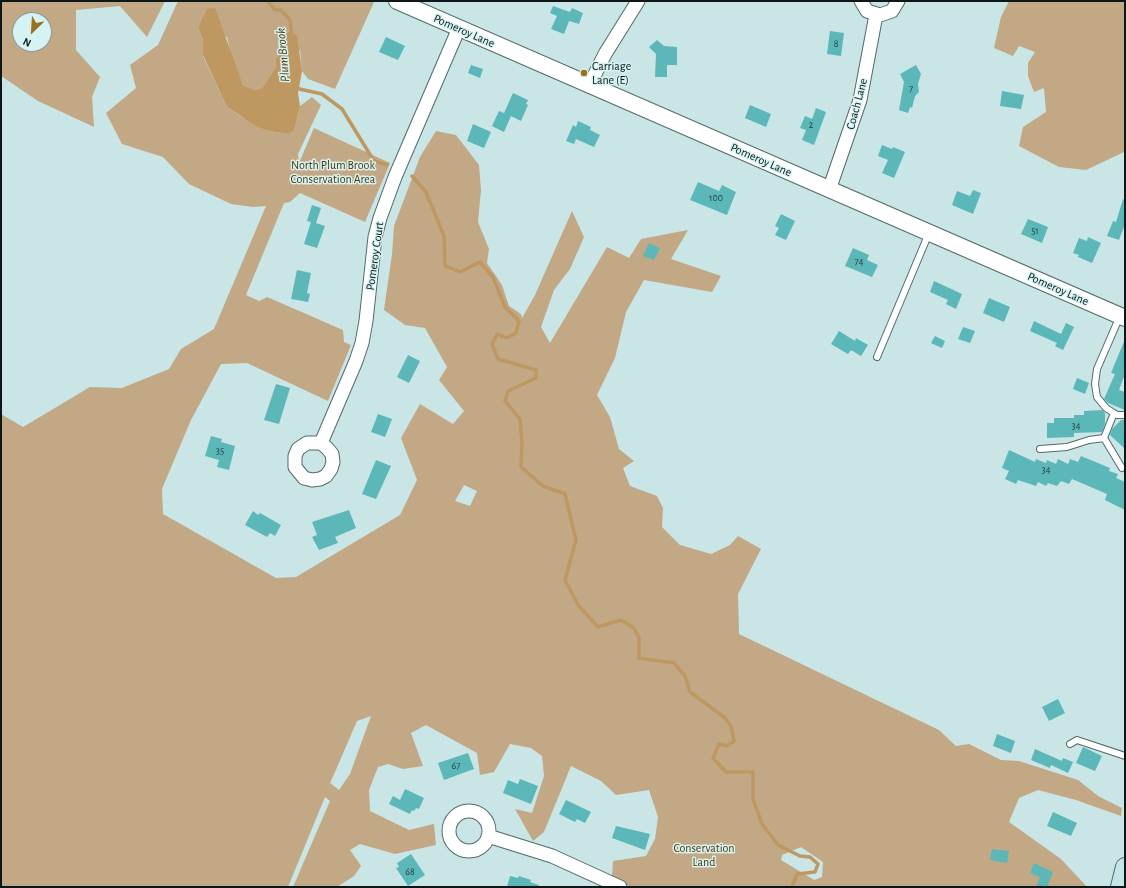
<!DOCTYPE html>
<style>
body{margin:0}
#map{position:relative;width:1126px;height:888px;overflow:hidden;background:#c9e5e6;font-family:"Alegreya Sans",sans-serif}
canvas{display:block}
.frame{position:absolute;inset:0;border:2px solid #0d1717;pointer-events:none}
.north{position:absolute;left:12px;top:12px;width:40px;height:40px;box-sizing:border-box;background:#d6f3f3;border:1px solid #869b9b;border-radius:50%;rotate:205deg;font-size:11px;font-weight:700;line-height:16px;text-align:center;color:#0d1717}
.north::after{content:'';display:block;margin:auto;width:14px;height:18px;background:#9d6f20;clip-path:polygon(50% 0,100% 100%,50% 72%,0 100%)}
</style>
<div id="map">
<canvas width="1126" height="888"></canvas>
<div class="frame"></div>
<div class="north">N</div>
</div>
<script>
const ctx = document.querySelector('canvas').getContext('2d');
ctx.lineJoin = 'round';
function paint(path, color) { ctx.fillStyle = color; ctx.fill(path, 'evenodd'); }
const shape = rows => new Path2D(rows.map(r => 'M' + r).join(''));
function trace(path, color, width, dash) { ctx.strokeStyle = color; ctx.lineWidth = width; ctx.lineCap = dash ? 'butt' : 'round'; ctx.setLineDash(dash || []); ctx.stroke(path); }
function drawText(font, color, halo, rows, align = 'center') {
  ctx.font = font + ' "Alegreya Sans",sans-serif'; ctx.lineWidth = 3; ctx.setLineDash([]); ctx.textBaseline = 'middle'; ctx.strokeStyle = halo; ctx.fillStyle = color; for (const [text, x, y, turn = 0] of rows) {
    ctx.save(); ctx.translate(x, y); ctx.rotate((+turn || 0) * Math.PI / 180); ctx.textAlign = isNaN(turn) ? turn : align; if (halo) ctx.strokeText(text, 0, 0); ctx.fillText(text, 0, 0); ctx.restore();
  }
}
paint(shape([
 [1,1,165,1,147,37,120,6,76,10,76,50,100,77,92,97,94,127,38,101,1,76],
 [20,20,44,20,44,44,20,44],
 [178,1,374,2,335,89,308,79,302,71,300,50,284,50,276,58,276,67,262,88,254,90,243,85,231,55,227,37,198,28,203,40,203,56,227,107,240,116,269,131,288,134,294,131,300,106,312,97,321,105,298,154,299,163,314,128,390,163,365,222,300,193,290,202,284,203,246,295,259,301,267,297,343,330,344,342,351,345,328,401,247,363,221,364,191,420,162,489,163,514,276,578,296,577,400,515,417,480,401,438,420,404,453,424,464,411,439,380,447,367,425,328,405,325,384,310,392,254,394,226,420,157,436,131,456,135,479,165,481,190,478,222,489,249,487,263,502,285,509,306,521,314,522,318,535,295,572,211,584,237,570,269,554,290,541,327,550,343,607,247,629,258,641,239,688,230,671,259,721,276,712,292,644,280,626,312,615,358,597,395,610,417,619,449,634,461,623,468,630,486,657,496,663,508,662,527,680,545,711,554,730,545,738,536,761,549,738,594,739,634,939,730,956,746,969,744,1001,760,1019,761,1078,780,1098,796,1122,808,1121,816,1076,800,1038,790,1019,798,1009,822,1061,859,1087,887,631,887,612,877,613,861,646,856,655,839,658,817,649,790,616,795,601,781,571,766,544,832,533,841,515,809,532,813,544,776,542,756,531,748,510,744,494,772,480,775,477,753,426,725,411,733,423,766,403,769,388,764,378,767,369,790,370,811,409,830,434,824,436,845,395,854,360,844,350,850,361,866,354,876,337,887,293,887,330,801,325,797,288,887,1,887,1,414,23,427,90,387,122,388,169,369,181,349,214,329,266,206,253,207,231,204,189,184,163,157,122,144,106,113,136,88,130,65,158,45],
 [464,485,477,491,470,506,455,501],
 [371,716,350,774,339,790,330,783,335,772,357,721],
 [801,847,823,862,822,877,814,880,781,860,782,855],
 [1009,1,1125,1,1124,152,1086,170,1059,167,1019,146,1023,127,1046,112,1044,88,1034,92,1028,76,1028,63,1035,52,1019,46,1013,56,994,48,1001,17]
]), '#c2a884');
paint(shape([
 [215,8,243,85,254,90,262,88,276,67,276,58,284,50,281,38,289,32,297,35,302,71,298,93,300,106,294,131,288,134,269,131,256,126,227,107,203,55,203,40,198,28,207,9]
]), '#be9860');
trace(shape([
 [268,1,275,10,281,10,290,20,292,38],
 [295,88,322,94,342,109,374,161,387,165],
 [412,176,426,192,444,236,445,266,460,272,480,262,493,277,505,307,519,321,516,333,507,338,497,334,492,344,498,359,536,370,536,378,508,391,505,401,520,419,522,443,521,467,543,486,565,494,576,540,565,580,578,605,598,627,621,620,634,628,639,638,639,658,674,663,685,676,690,692,724,717,731,726,734,741,727,746,719,744,713,758,726,772,753,772,753,799,762,824,778,845,800,856,810,857,818,864,815,872,797,874,792,887]
]), '#be9860', 3.5);
paint(shape([
 [553,6,570,12,572,8,583,13,579,24,569,21,564,34,551,29,557,16,550,13],
 [830,31,844,33,841,56,827,54],
 [386,37,405,46,398,60,379,52],
 [657,40,664,46,677,47,677,65,667,65,667,77,655,77,656,54,649,47],
 [471,65,483,69,480,78,468,73],
 [916,65,921,74,918,84,919,92,915,96,912,108,910,107,908,113,899,110,904,82,900,74],
 [1002,91,1024,95,1021,109,1000,106],
 [513,93,528,100,526,104,528,105,521,121,511,116,504,132,492,126,499,111,504,113],
 [750,105,771,114,766,127,745,118],
 [816,108,826,112,814,145,802,140,806,130,800,128,805,116,812,119],
 [578,121,591,127,590,130,600,135,594,147,576,139,574,144,566,141,573,125,576,127],
 [473,124,491,132,484,148,467,141],
 [882,145,892,149,893,147,905,152,894,178,882,173,888,160,878,156],
 [698,182,719,191,722,185,736,192,727,215,690,200],
 [973,190,981,193,973,214,952,205,957,191,970,196],
 [1123,199,1125,200,1125,224,1119,240,1107,236,1113,221,1116,222],
 [312,205,321,208,316,223,325,226,317,248,304,244,311,222,307,221],
 [781,214,795,221,786,240,775,235,779,228,775,226],
 [1028,219,1048,227,1042,243,1021,234],
 [1088,237,1101,243,1092,263,1078,257,1079,255,1073,253,1079,238,1087,241],
 [649,243,660,248,654,260,643,256],
 [853,248,869,255,867,260,878,265,872,277,845,266],
 [297,270,311,273,307,293,310,294,308,302,291,299],
 [934,281,962,294,956,309,946,304,948,300,930,292],
 [989,298,1010,307,1004,322,983,313],
 [1034,321,1061,334,1066,323,1074,327,1063,350,1055,346,1057,343,1030,331],
 [963,327,975,331,970,343,958,339],
 [839,331,855,341,856,338,868,345,861,356,851,350,848,354,831,344],
 [935,336,945,341,942,348,931,343],
 [1125,339,1125,374,1119,390,1125,392,1125,410,1108,403,1104,399,1115,374,1111,373],
 [408,355,420,361,409,383,397,377],
 [1077,378,1089,383,1085,394,1073,389],
 [276,384,290,388,279,424,264,420],
 [1102,410,1105,413,1105,424,1102,432,1074,433,1074,437,1047,438,1047,423,1054,423,1054,418,1074,418,1074,415,1084,415,1084,411],
 [378,414,392,419,385,437,371,432],
 [1121,420,1125,420,1125,449,1110,435,1112,429],
 [211,436,222,439,221,442,235,446,229,470,217,467,219,460,205,456],
 [1009,450,1035,462,1036,459,1046,463,1047,460,1056,464,1058,459,1068,464,1070,459,1078,462,1081,456,1110,468,1109,471,1118,474,1116,478,1125,482,1125,510,1105,500,1107,494,1072,479,1069,484,1061,481,1057,486,1048,483,1046,486,1038,482,1036,486,1018,480,1016,484,1005,479,1009,471,1002,468],
 [376,460,391,466,376,499,362,494],
 [349,510,356,528,335,537,338,543,319,550,312,537,317,535,312,522],
 [253,511,258,515,260,513,281,525,275,536,270,533,267,537,245,525],
 [1058,699,1065,713,1049,721,1042,707],
 [997,734,1015,741,1011,753,993,746],
 [1083,747,1102,756,1095,771,1076,763],
 [1035,749,1062,761,1063,758,1073,762,1068,773,1051,765,1050,768,1031,760],
 [468,753,474,769,444,780,438,763],
 [520,779,538,786,531,804,503,793,508,780,518,784],
 [405,789,424,798,419,809,416,808,414,811,412,810,410,814,389,804,393,796,400,800],
 [566,800,591,812,585,823,577,819,575,822,559,814],
 [1053,812,1077,823,1071,836,1047,826],
 [616,826,650,834,645,850,612,838],
 [992,849,1009,851,1007,863,990,860],
 [411,854,425,875,408,886,396,868,399,867,397,863],
 [1034,863,1053,872,1047,887,1036,887,1040,877,1030,873],
 [510,876,518,878,519,876,531,880,530,882,539,885,538,887,507,887]
]), '#5cb7b9');
const service = shape([
 [1120,316,1097,369,1095,384,1097,397,1106,408,1117,415,1125,415],
 [877,357,929,233],
 [1104,438,1122,468],
 [1040,449,1067,447,1089,440,1104,438,1114,413],
 [1070,744,1077,740,1125,756]
]);
const minor = shape([
 [861,1,867,11,880,15,892,11,898,1],
 [589,86,605,54,638,1],
 [829,190,860,100,876,15],
 [321,443,327,448,332,454,333,462,331,469,326,476,320,479,312,480,304,478,295,467,295,456,298,449,307,443,321,443,356,361,362,343,366,321,375,237,380,218,395,177,459,28],
 '449 831a20 20 0 1 1 40 0a20 20 0 1 1-40 0Z',
 [488,836,552,856,620,887]
]);
const tertiary = shape([
 [397,1,1125,318]
]);
const secondary = shape([
 [1120,887,1125,867]
]);
trace(service, '#516a6a', 8);
trace(minor, '#516a6a', 15);
trace(tertiary, '#516a6a', 18);
trace(secondary, '#516a6a', 20);
trace(service, '#fff', 6);
trace(minor, '#fff', 13);
trace(tertiary, '#fff', 16);
trace(secondary, '#c3e7e8', 18);
for (const [x, y, r, color] of [
 [584,73,4,"#9d6f20"]
]) { const dot = new Path2D(); dot.arc(x, y, r, 0, 2 * Math.PI); ctx.fillStyle = color; ctx.fill(dot); trace(dot, '#d6f3f3', 1.5); }
drawText('10px', '#213f40', null, [
 ["8",836,44],
 ["7",911,89],
 ["2",811,125],
 ["100",716,198],
 ["51",1035,231],
 ["74",859,262],
 ["34",1076,426],
 ["35",220,451],
 ["34",1046,470],
 ["67",456,766],
 ["68",410,872]
]);
drawText('12px', '#0d1717', '#d6f3f3', [
 ["Pomeroy Lane",464,31,24],
 ["Coach Lane",857,104,-75],
 ["Pomeroy Lane",761,160,24],
 ["Pomeroy Court",375,256,-82],
 ["Pomeroy Lane",1058,289,24]
]);
drawText('12px', '#0d1717', '#d6f3f3', [
 ["Carriage",592,66],
 ["Lane (E)",592,80]
], 'left');
drawText('12px', '#503506', '#d6f3f3', [
 ["North Plum Brook",333,165],
 ["Conservation Area",333,179],
 ["Conservation",704,848],
 ["Land",704,862]
]);
drawText('italic 13px', '#543a0c', '#d6f3f3', [
 ["Plum Brook",283,55,-95]
]);
</script>
